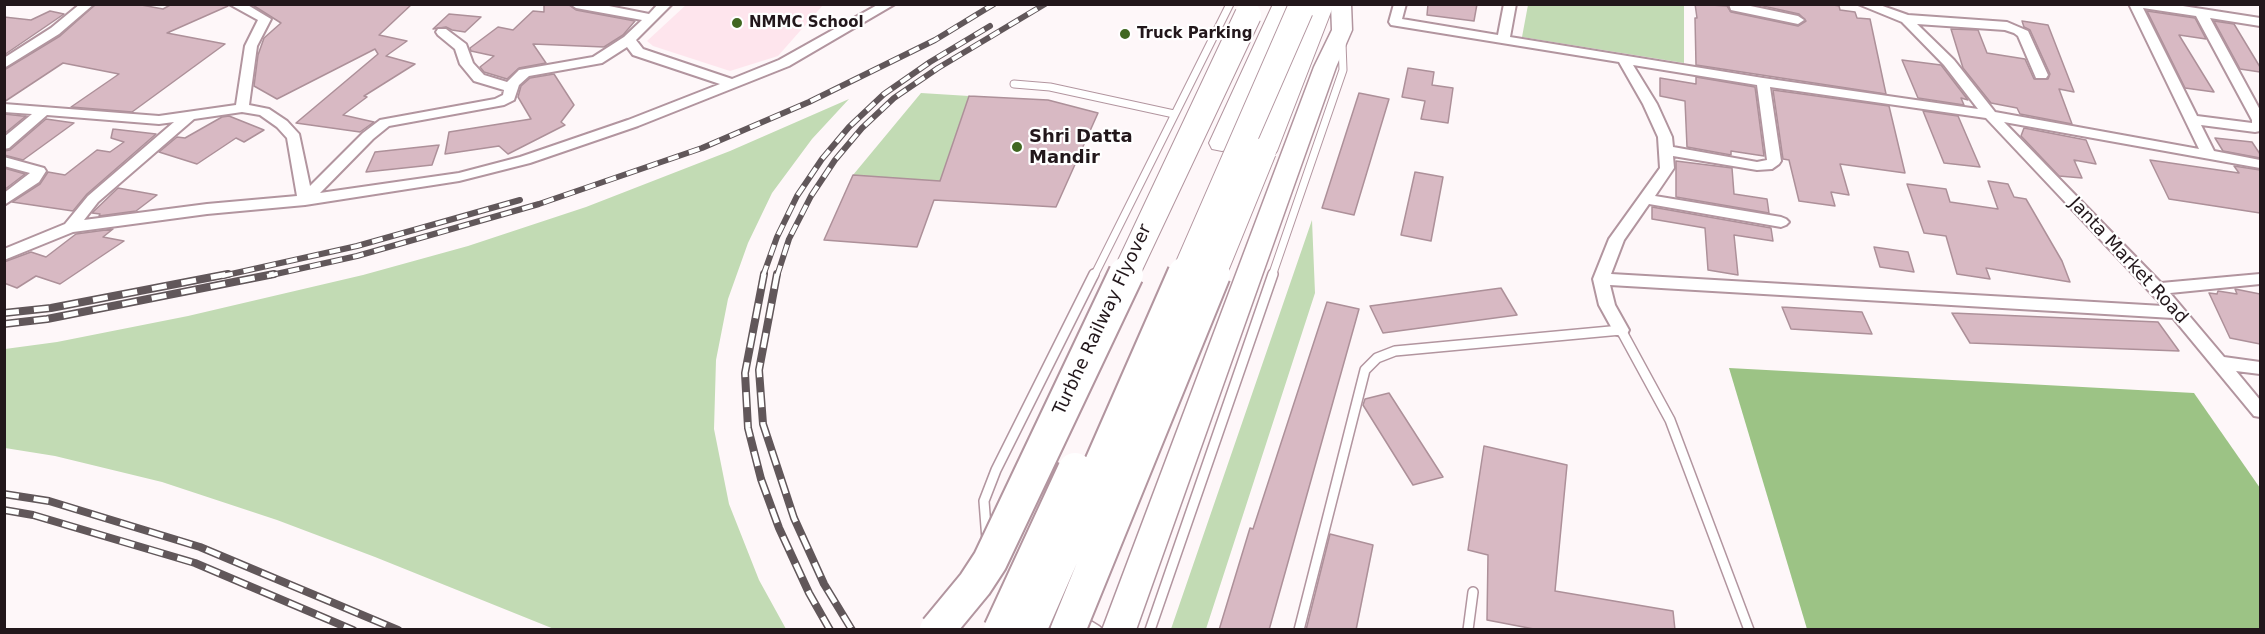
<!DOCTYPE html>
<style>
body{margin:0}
#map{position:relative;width:2265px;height:634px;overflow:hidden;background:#fef7f9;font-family:"DejaVu Sans",sans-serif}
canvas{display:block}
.frame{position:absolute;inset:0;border:6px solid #22171b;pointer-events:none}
</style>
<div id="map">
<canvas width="2265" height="634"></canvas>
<div class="frame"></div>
</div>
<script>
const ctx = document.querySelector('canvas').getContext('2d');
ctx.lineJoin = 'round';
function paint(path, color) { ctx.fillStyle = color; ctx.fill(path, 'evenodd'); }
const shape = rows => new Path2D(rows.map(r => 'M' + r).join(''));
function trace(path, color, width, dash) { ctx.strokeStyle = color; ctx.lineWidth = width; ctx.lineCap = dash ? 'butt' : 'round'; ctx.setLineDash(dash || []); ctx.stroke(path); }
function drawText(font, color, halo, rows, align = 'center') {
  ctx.font = font + ' "DejaVu Sans",sans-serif'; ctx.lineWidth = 4.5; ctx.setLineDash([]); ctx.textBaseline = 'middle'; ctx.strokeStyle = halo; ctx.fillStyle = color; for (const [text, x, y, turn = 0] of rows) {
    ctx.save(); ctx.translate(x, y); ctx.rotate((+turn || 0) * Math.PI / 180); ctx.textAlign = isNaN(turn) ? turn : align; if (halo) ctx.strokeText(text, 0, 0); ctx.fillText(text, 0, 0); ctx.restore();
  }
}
paint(shape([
 [687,4,823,4,823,5,778,56,730,71,653,46,647,41]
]), '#fee5ed');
paint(shape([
 [1528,5,1684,5,1684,63,1522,37],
 [921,93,969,96,940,181,853,175],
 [849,99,812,139,772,193,748,243,728,299,716,360,714,429,729,504,759,580,786,629,554,629,375,557,277,520,162,482,55,456,5,448,5,349,57,342,188,316,363,275,468,246,586,207,730,151],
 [1312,220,1315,293,1206,629,1171,629]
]), '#c2dbb4');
paint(shape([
 [1729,368,2194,393,2260,488,2260,629,1807,629]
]), '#9cc385');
const building = shape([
 [96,4,136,4,163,9,172,4,227,4,228,6,167,33,225,44,132,112,71,107,119,74,63,63,4,102,4,70,60,36,96,4],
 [251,4,412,4,379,35,407,41,386,56,415,64,364,96,367,97,343,115,374,122,360,132,296,123,378,54,375,49,277,99,254,86,258,55,264,38,281,23,251,4],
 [544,4,568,4,576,10,635,21,623,35,604,47,533,44,546,63,519,68,507,79,484,72,480,67,494,56,471,51,470,48,498,27,513,30,533,11,544,12,544,4],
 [1428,4,1477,4,1474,21,1427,15,1428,4],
 [1695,4,1727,6,1731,12,1798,26,1806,21,1799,14,1754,4,1828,4,1839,6,1840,10,1855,12,1857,18,1870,19,1886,94,1696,65,1695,18,1697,18,1695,4],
 [50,11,64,14,4,55,4,17,31,20,50,11],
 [2147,11,2195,18,2206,39,2179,35,2214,92,2185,88,2147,11],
 [449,14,481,17,465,32,452,30,446,27,433,29,449,14],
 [2022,21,2048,25,2074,92,2059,89,2072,124,2020,114,2017,108,1991,103,1963,68,1951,29,1978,30,1987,53,2025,59,2034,79,2048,79,2050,74,2030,30,2024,27,2022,21],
 [2214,21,2234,24,2260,67,2260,72,2240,69,2214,21],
 [1902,60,1941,65,1968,100,1961,98,1964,105,1918,98,1902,60],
 [1408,68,1434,72,1432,85,1453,88,1448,123,1421,119,1425,101,1402,97,1408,68],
 [554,74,574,105,561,122,565,125,508,154,499,146,445,154,449,132,531,119,518,97,521,86,530,78,554,74],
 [1696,77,1755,87,1764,156,1731,151,1731,155,1687,147,1685,101,1660,96,1660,78,1696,84,1696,77],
 [1773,90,1889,106,1905,173,1840,164,1849,195,1831,192,1835,206,1799,201,1789,160,1783,159,1773,90],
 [1359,93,1389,99,1354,215,1322,208,1359,93],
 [969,96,1048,100,1098,113,1056,207,934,200,917,247,824,240,853,175,940,181,969,96],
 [1923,111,1958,116,1980,167,1944,163,1923,111],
 [4,114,22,116,26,116,4,134,4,114],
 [229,116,264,130,244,142,236,138,197,164,159,152,177,137,185,138,222,117,229,116],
 [46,119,74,123,23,160,4,155,4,151,10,150,46,119],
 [2024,128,2086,140,2096,164,2074,160,2082,178,2059,176,2021,136,2024,128],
 [113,129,156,134,87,194,73,211,12,202,40,184,48,172,65,175,97,150,110,152,124,142,111,138,113,129],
 [2215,138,2252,142,2260,154,2260,158,2223,151,2215,138],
 [439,145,432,165,366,172,375,152,439,145],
 [2150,160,2239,173,2234,166,2260,170,2260,213,2169,199,2150,160],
 [1676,161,1732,168,1734,194,1767,199,1769,213,1676,197,1676,161],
 [4,168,25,174,4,190,4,168],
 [1415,172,1443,177,1431,241,1401,235,1415,172],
 [1988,181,2008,184,2014,197,2026,199,2062,261,2070,282,1986,268,1990,279,1957,274,1946,236,1924,233,1907,184,1946,189,1950,202,1998,209,1988,181],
 [118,188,157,195,136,211,99,216,100,214,92,213,118,188],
 [1652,207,1771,228,1773,241,1734,235,1738,275,1708,270,1705,228,1652,219,1652,207],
 [113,229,103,237,124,241,60,284,36,276,17,288,4,283,4,262,31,252,46,257,76,234,113,229],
 [1874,247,1908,252,1914,272,1880,267,1874,247],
 [1501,288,1517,315,1383,333,1370,306,1501,288],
 [2235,289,2260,294,2260,344,2230,338,2209,293,2217,294,2218,291,2237,294,2235,289],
 [1327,302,1359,309,1269,630,1219,630,1250,528,1253,529,1327,302],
 [1782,307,1862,312,1872,334,1791,329,1782,307],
 [1952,313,2158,322,2179,351,1970,343,1952,313],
 [1389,393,1443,477,1413,485,1363,405,1365,399,1389,393],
 [1484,446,1567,465,1555,591,1673,611,1675,630,1539,630,1487,620,1488,555,1468,550,1484,446],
 [1330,534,1373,545,1356,630,1306,630,1330,534]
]);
paint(building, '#d8b9c3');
trace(building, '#ad9099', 1.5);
const serviceFar1 = shape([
 [1014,84,1050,87,1174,114],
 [1094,276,1230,4],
 [1272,276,1343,70,1342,43]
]);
const service = shape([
 [987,540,984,501,996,470,1094,274],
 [1079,619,1097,630],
 [1150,630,1273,274],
 [1299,630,1365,370,1377,358,1395,351,1621,330,1670,420,1749,630],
 [1468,630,1473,592]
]);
const minor = shape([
 [80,4,94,4,59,34,4,68,4,58,51,28,80,4],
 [229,4,246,4,271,19,257,46,249,105,269,109,287,121,299,134,310,186,363,133,380,120,495,99,503,95,504,90,474,81,460,64,455,49,438,35,436,32,438,29,446,29,466,44,473,63,484,75,507,82,519,70,593,57,624,37,642,20,576,8,570,4,599,4,649,14,658,4,672,4,636,40,643,49,732,79,779,60,879,4,895,4,789,66,638,126,530,163,459,181,305,205,207,214,73,232,4,260,4,249,65,224,88,196,174,122,159,124,47,115,9,148,4,149,4,137,32,114,4,112,4,104,159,116,236,105,245,46,258,20,229,4],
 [627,47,633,55,720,84,628,120,520,157,459,173,320,193,373,139,389,126,504,105,514,100,519,85,529,76,602,63,627,47],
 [242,112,260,115,277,127,287,138,297,196,207,204,84,220,98,202,194,119,242,112],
 [1394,4,1406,4,1402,19,1498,35,1504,4,1516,4,1510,37,1763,78,1978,109,1944,65,1902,22,1858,4,1877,4,1908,15,2007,22,2028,31,2048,75,2046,78,2036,78,2018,36,2014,33,2005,30,1917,24,1954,60,1995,112,2199,149,2129,4,2170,4,2260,18,2260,26,2210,18,2260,110,2260,131,2255,132,2201,125,2214,151,2260,160,2260,168,2004,122,2161,283,2260,274,2260,284,2170,293,2224,357,2260,362,2260,374,2236,371,2260,400,2260,417,2254,416,2173,318,1610,285,1615,305,1629,330,1627,334,1621,336,1615,334,1599,305,1593,279,1609,239,1660,168,1658,137,1643,104,1619,62,1391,25,1389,22,1394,4],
 [2143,8,2196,16,2252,120,2252,123,2197,116,2143,8],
 [1633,65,1757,85,1767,160,1757,162,1673,147,1672,137,1657,104,1633,65],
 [1770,87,1986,118,2163,306,1611,274,1624,240,1649,204,1781,227,1786,225,1789,222,1786,219,1781,217,1655,196,1674,168,1673,156,1757,170,1772,169,1779,164,1781,161,1770,87],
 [1729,4,1741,4,1798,16,1804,20,1798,24,1731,10,1729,4],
 [4,157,44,168,46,171,39,182,4,205,4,193,30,173,4,166,4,157]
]);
const primary = shape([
 [1331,4,1351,4,1352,30,1336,67,1136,630,1102,630,1314,67,1332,30,1331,4]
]);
const motorway = shape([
 [1273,4,1296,4,1235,143,1232,149,1222,151,1212,149,1209,143,1273,4],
 [1311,4,1334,4,1277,151,1273,157,1263,159,1253,157,1249,151,1311,4]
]);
trace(serviceFar1, '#b2959f', 9);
trace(service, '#b2959f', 12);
trace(minor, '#b2959f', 4);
trace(primary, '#b2959f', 3);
trace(motorway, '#b2959f', 2);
trace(serviceFar1, '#fff', 7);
trace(service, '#fff', 9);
paint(minor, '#fff');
paint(primary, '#fff');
paint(motorway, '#fff');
const railFar1 = shape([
 [222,276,357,246,520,200],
 [267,276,357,256,539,204,702,148,809,102,935,40,994,4],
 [763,276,777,237,797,196,822,159,849,127,884,94,930,62,990,26],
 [777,276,789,239,811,196,835,160,862,128,894,98,938,68,1045,4]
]);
const rail = shape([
 [764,274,745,373,748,428,761,479,779,528,809,593,830,630],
 [777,274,759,370,763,424,794,518,824,584,852,630],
 [4,313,51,308,228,274],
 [4,324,47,319,274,274],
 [4,494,49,501,200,547,398,630],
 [4,510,33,515,195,563,353,630]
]);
trace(railFar1, '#61575a', 6);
trace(rail, '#61575a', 8);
trace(railFar1, '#fff', 4, [11]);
trace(rail, '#fff', 5, [15]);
const motorwayBridgeFar1 = shape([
 [1125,276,1248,15],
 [1184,276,1300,10],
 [1212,276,1263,151]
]);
const motorwayBridge = shape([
 [937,630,975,584,990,561,1126,274],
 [1001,630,1075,470],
 [1029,630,1185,274],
 [1068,630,1213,274]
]);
trace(motorwayBridgeFar1, '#b2959f', 28, []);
trace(motorwayBridge, '#b2959f', 38, []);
trace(motorwayBridgeFar1, '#fff', 26);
trace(motorwayBridge, '#fff', 34);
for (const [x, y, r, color] of [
 [737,23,6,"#406721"],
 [1125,34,6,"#406721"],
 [1017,147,6,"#406721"]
]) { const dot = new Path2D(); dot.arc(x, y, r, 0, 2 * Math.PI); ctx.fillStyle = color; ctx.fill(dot); trace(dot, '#fff', 2); }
drawText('bold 15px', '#22171b', '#fff', [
 ["NMMC School",749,23],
 ["Truck Parking",1137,34]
], 'left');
drawText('bold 18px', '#22171b', '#fff', [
 ["Shri Datta",1029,137],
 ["Mandir",1029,158]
], 'left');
drawText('18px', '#22171b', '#fff', [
 ["Janta Market Road",2128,261,47],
 ["Turbhe Railway Flyover",1103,320,-65]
]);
</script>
